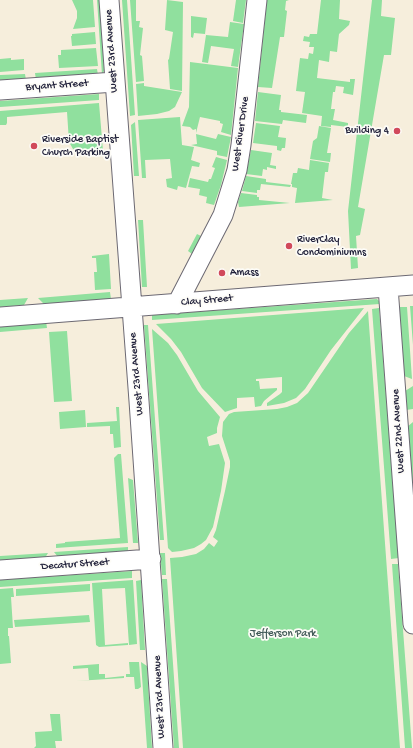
<!DOCTYPE html>
<style>
body{margin:0}
canvas{display:block;background:#f6eedc}
</style>
<canvas width="413" height="748"></canvas>
<script>
const ctx = document.querySelector('canvas').getContext('2d');
ctx.lineJoin = 'round';
function paint(path, color) { ctx.fillStyle = color; ctx.fill(path, 'evenodd'); }
const shape = rows => new Path2D(rows.map(r => 'M' + r).join(''));
function trace(path, color, width, dash) { ctx.strokeStyle = color; ctx.lineWidth = width; ctx.lineCap = dash ? 'butt' : 'round'; ctx.setLineDash(dash || []); ctx.stroke(path); }
function drawText(font, color, halo, rows, align = 'center') {
  ctx.font = font + ' "Gochi Hand",sans-serif'; ctx.lineWidth = 3.5; ctx.setLineDash([]); ctx.textBaseline = 'middle'; ctx.strokeStyle = halo; ctx.fillStyle = color; for (const [text, x, y, turn = 0] of rows) {
    ctx.save(); ctx.translate(x, y); ctx.rotate((+turn || 0) * Math.PI / 180); ctx.textAlign = isNaN(turn) ? turn : align; if (halo) ctx.strokeText(text, 0, 0); ctx.fillText(text, 0, 0); ctx.restore();
  }
}
paint(shape([
 [72,0,93,0,95,27,73,29,77,18,77,11],
 [97,0,100,0,104,71,102,75],
 [122,0,127,0,135,115,130,116],
 [130,0,136,0,136,21,140,21,139,27,143,28,140,55,142,56,144,81,136,82],
 [167,0,183,2,182,91,170,89,168,60,169,59,173,32,165,30],
 [236,0,246,0,243,23,233,21],
 [267,0,289,0,286,1,285,10,287,11,284,37,280,37,272,88,258,87],
 [321,0,340,0,339,19,350,21,349,25,339,34,337,52,330,51,329,62,319,60,317,78,350,82,350,79,355,79,353,95,343,93,344,87,336,86,335,92,333,92,331,109,335,109,333,120,348,123,348,127,331,125,331,127,321,126,322,116,302,113,305,92,296,91,300,58,308,59,309,53,313,54,314,47,309,47,310,42,303,41,304,36,309,37,310,34,317,34],
 [372,0,382,0,381,16,395,18,391,55,384,55,358,207,365,209,360,235,356,236,358,268,351,269,348,211],
 [191,16,207,18,205,34,194,33,193,38,191,37],
 [230,22,244,24,238,67,231,66,234,49,211,46,208,63,202,62,206,35,228,37],
 [95,32,96,44,72,46,71,36,72,36,72,34],
 [96,48,98,66,59,68,58,55,61,55,61,50],
 [11,58,11,60,24,59,24,70,0,72,0,59],
 [190,62,238,68,231,135,221,132,223,124,220,123,220,121,200,117,196,133,196,129,193,130,190,127,182,126,189,107],
 [97,69,98,75,36,80,35,73],
 [25,74,26,80,0,82,0,75],
 [144,83,144,86,182,92,175,107,169,111,157,114,138,116,136,84],
 [258,92,281,95,279,110,281,110,281,112,307,115,306,123,283,120,282,124,255,121],
 [99,94,99,100,0,107,0,101],
 [99,103,103,151,82,152,73,149,69,142,67,112,7,117,7,123,6,125,0,125,0,111],
 [180,117,182,145,194,147,191,160,200,163,199,167,192,166,186,188,178,186,177,190,167,187,166,179,172,178,170,159,145,160,146,178,142,178,138,120],
 [135,122,139,176,134,176,131,125],
 [256,123,280,126,278,137,286,138,285,148,282,148,281,151,277,150,277,146,253,143],
 [319,126,331,128,327,153,331,153,330,162,310,159,313,141,317,138],
 [196,134,216,139,218,134,231,137,227,157,217,155,217,151,191,145,197,144],
 [251,150,272,153,270,165,276,166,276,169,267,167,267,170,263,169,262,176,246,174],
 [216,157,227,160,221,185,214,205,206,203,207,197,199,195,200,189,188,187,190,178,208,182,209,179,211,179,215,168,212,167],
 [310,160,329,163,328,172,325,172,322,198,333,200,295,203,297,188,292,187,292,184,291,184,293,173,297,173,298,168,309,170],
 [246,176,266,179,266,182,291,185,290,187,261,184,260,190,257,190,257,193,242,191],
 [241,193,257,195,257,197,259,197,259,200,290,203,239,207,238,202],
 [138,220,143,220,147,287,142,287],
 [197,234,201,236,192,254,188,251],
 [109,254,111,289,95,290,94,272,97,272,96,258,92,258,92,256],
 [110,292,111,299,44,304,38,298],
 [28,298,24,305,0,307,0,300],
 [377,299,380,302,380,304,152,320,152,315],
 [410,306,413,306,413,345],
 [399,307,407,307,412,379,404,376],
 [364,308,331,350,305,389,296,398,284,403,267,406,267,403,280,394,282,392,282,377,256,379,256,381,259,381,260,389,277,388,277,390,264,401,261,406,255,407,254,397,237,398,237,408,225,412,202,388,181,352,171,339,156,324],
 [379,308,399,558,391,559,372,309],
 [368,311,400,748,183,748,170,558,182,557,196,554,204,549,209,543,214,547,218,541,213,537,216,530,225,491,230,467,230,461,222,436,223,422,229,414,234,412,277,409,287,407,297,403,308,393,349,333],
 [46,321,47,328,0,332,0,324],
 [144,325,148,325,164,540,160,540],
 [152,329,168,343,177,355,198,391,220,417,217,428,217,433,207,437,209,446,219,444,225,463,221,491,213,527,206,540,201,544,194,548,181,551,172,552,168,548],
 [67,331,72,401,54,402,49,332],
 [413,386,413,409,406,410,405,391],
 [116,407,119,407,121,447,114,448,113,434,110,434,110,426,87,427,87,423,117,421],
 [85,410,86,427,60,429,59,412],
 [413,422,413,499,407,427],
 [118,454,121,454,128,543,56,548,56,544,65,543,65,542,120,538,114,458],
 [128,478,133,480,138,543,133,543],
 [128,547,128,552,58,557,54,552],
 [48,553,45,558,0,561,0,556],
 [160,553,165,553,166,575,162,575],
 [392,564,398,564,412,748,405,748],
 [132,571,132,578,0,587,0,580],
 [162,579,167,579,179,748,174,748],
 [133,580,137,644,129,645,125,588,102,589,105,645,128,643,128,645,99,647,96,645,92,583],
 [141,580,145,650,140,650,136,581],
 [90,584,90,591,16,596,16,589],
 [13,588,14,597,11,597,13,628,8,628,8,636,9,636,11,663,0,664,0,589],
 [89,615,90,622,15,627,14,620],
 [129,662,139,662,141,687,138,689,135,689,134,677,126,677,126,674,130,674],
 [141,662,147,666,152,748,147,748],
 [99,664,99,674,105,674,105,678,124,676,124,678,76,681,89,680,88,668,73,669,73,666],
 [50,714,60,714,62,741,55,741,56,748,34,748,36,746,35,732,52,731]
]), '#90e09e');
const minor = shape([
 [109,0,139,401,163,748],
 [0,90,115,82],
 [388,287,413,624],
 [177,304,223,215,237,170,241,145,257,0],
 [0,317,413,285],
 [0,570,151,559]
]);
trace(minor, '#6c6973', 21);
trace(minor, '#fff', 19);
for (const [x, y, r, color] of [
 [397,131,4,"#d1495b"],
 [34,146,4,"#d1495b"],
 [289,246,4,"#d1495b"],
 [222,273,4,"#d1495b"]
]) { const dot = new Path2D(); dot.arc(x, y, r, 0, 2 * Math.PI); ctx.fillStyle = color; ctx.fill(dot); trace(dot, '#fdfcf7', 1.5); }
drawText('11px', '#22223b', '#fdfcf7', [
 ["West 23rd Avenue",112,51,-94],
 ["Bryant Street",57,86,-4],
 ["West River Drive",241,134,-82],
 ["Clay Street",207,301,-5],
 ["West 23rd Avenue",137,374,-95],
 ["West 22nd Avenue",399,431,-94],
 ["Decatur Street",75,565,-4],
 ["West 23rd Avenue",160,697,-93]
]);
drawText('11px', '#22223b', '#fdfcf7', [
 ["Building 4",389,131,"right"],
 ["Riverside Baptist",42,140],
 ["Church Parking",42,153],
 ["RiverClay",297,240],
 ["Condominiumns",297,253],
 ["Amass",230,273]
], 'left');
drawText('11px', '#435b59', '#fdfcf7', [
 ["Jefferson Park",283,634]
]);
</script>
